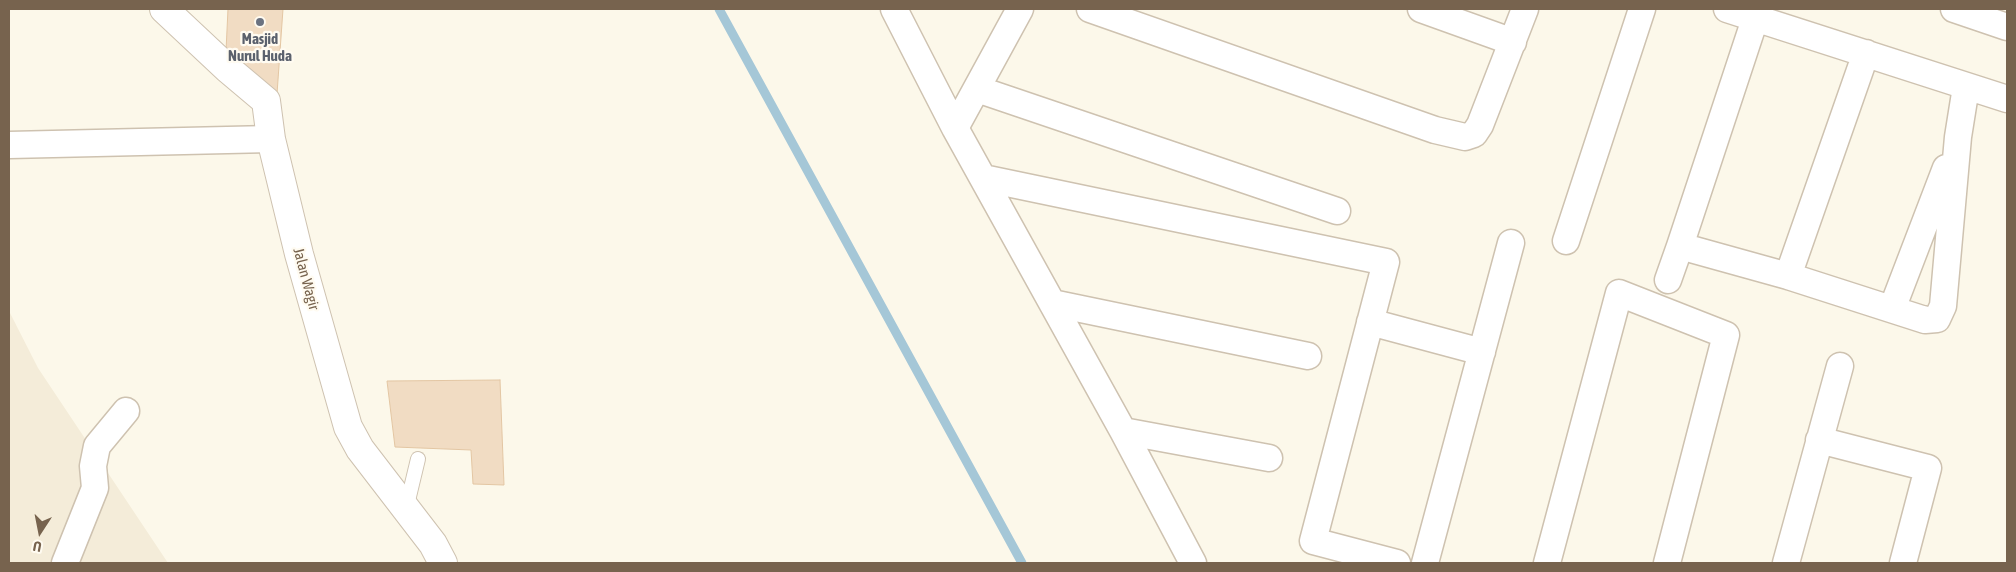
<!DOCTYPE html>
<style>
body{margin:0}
#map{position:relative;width:2016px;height:572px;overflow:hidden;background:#fcf8ea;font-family:"Asap Condensed",sans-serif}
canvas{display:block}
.frame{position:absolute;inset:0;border:10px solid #77634e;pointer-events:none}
.north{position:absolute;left:15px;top:507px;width:50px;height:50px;-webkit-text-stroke:4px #fffbf1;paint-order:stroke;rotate:191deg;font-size:14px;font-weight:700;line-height:20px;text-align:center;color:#77634e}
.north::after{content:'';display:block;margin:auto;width:18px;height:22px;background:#77634e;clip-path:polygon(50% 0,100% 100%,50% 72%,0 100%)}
</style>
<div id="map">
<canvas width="2016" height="572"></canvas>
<div class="frame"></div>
<div class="north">U</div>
</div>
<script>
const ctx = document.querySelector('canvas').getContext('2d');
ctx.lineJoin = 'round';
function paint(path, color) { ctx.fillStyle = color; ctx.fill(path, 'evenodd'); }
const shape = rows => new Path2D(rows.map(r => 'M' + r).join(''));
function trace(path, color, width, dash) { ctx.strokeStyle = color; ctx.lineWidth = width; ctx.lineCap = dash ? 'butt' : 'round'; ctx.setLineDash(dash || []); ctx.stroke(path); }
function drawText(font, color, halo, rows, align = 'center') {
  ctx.font = font + ' "Asap Condensed",sans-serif'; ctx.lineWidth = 4.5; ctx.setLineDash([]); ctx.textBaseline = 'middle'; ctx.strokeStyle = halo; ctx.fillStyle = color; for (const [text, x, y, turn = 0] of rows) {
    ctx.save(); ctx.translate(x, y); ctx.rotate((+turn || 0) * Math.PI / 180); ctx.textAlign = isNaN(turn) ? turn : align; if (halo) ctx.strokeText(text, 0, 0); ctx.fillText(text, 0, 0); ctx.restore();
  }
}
paint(shape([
 [9,311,38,368,168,563,9,563]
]), '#f4ecd9');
trace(shape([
 [719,9,1022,563]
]), '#a5c7d7', 9);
const building = shape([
 [228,9,283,9,277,94,226,51,228,9],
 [500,380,504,485,473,484,471,450,395,447,387,381,500,380]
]);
paint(building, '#f1dcc3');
trace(building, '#e3c6a3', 1);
const service = shape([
 [406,509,418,459]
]);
const minor = shape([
 [894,9,955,128,1123,431,1193,563],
 [1090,9,1435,130,1465,137,1474,134,1480,125,1525,9],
 [1421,9,1513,42],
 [1727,9,2007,99],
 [1954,9,2007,27],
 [1755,19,1680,246,1788,276,1925,320,1937,319,1943,306,1958,137,1966,87],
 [977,89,1337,211],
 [955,128,1020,9],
 [9,145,271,139],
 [983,178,1386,262,1313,541,1397,563],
 [1566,241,1642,9],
 [1788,276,1866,53],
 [1668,280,1680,246],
 [1052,303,1308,356],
 [1892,309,1946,168],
 [1370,322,1482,352],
 [1123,431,1269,458],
 [1819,440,1928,468,1903,563],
 [65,563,95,488,93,466,97,446,126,411],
 [1425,563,1511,243],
 [1547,563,1619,293,1726,335,1667,563],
 [1786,563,1840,366]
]);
const tertiary = shape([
 [164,9,228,69,266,101,271,139,299,254,348,427,360,449,433,544,443,563]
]);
trace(service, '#cec2b0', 16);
trace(minor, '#cec2b0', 29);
trace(tertiary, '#cec2b0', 30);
trace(service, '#fff', 14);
trace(minor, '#fff', 26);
trace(tertiary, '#fff', 28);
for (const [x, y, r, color] of [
 [260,22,5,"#6b7280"]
]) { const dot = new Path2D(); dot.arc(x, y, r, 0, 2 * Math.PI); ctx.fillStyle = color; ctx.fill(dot); trace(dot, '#fffbf1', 2); }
drawText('bold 15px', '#5b616d', '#fffbf1', [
 ["Masjid",260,39],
 ["Nurul Huda",260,56]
]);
drawText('15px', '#77634e', '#fffbf1', [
 ["Jalan Wagir",306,279,75]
]);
</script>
